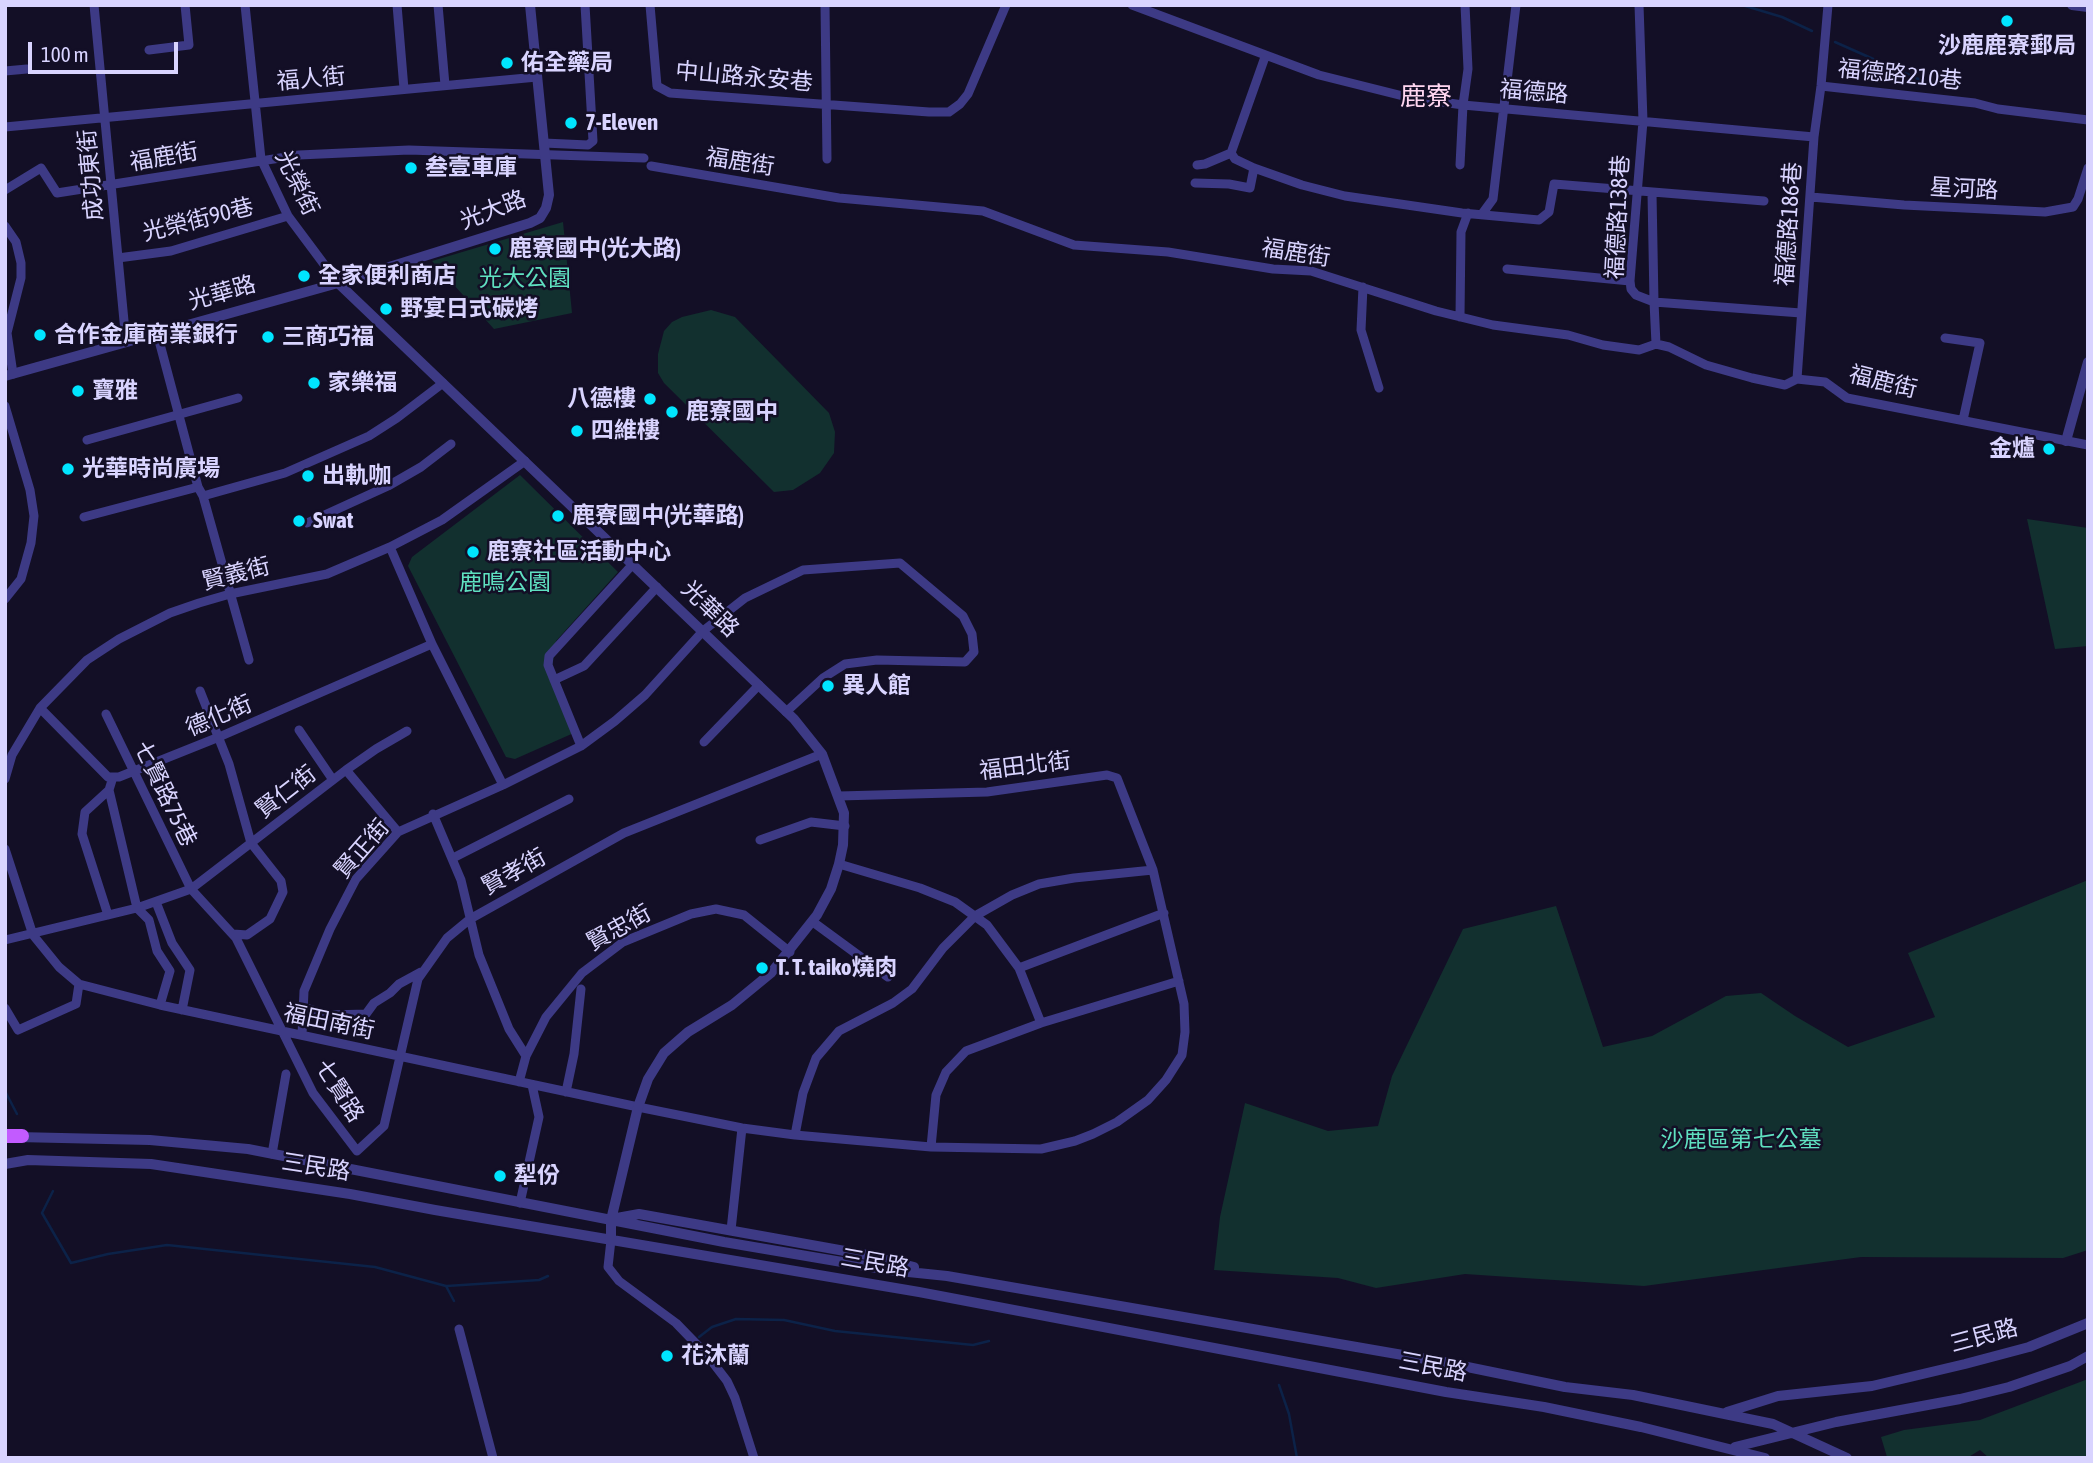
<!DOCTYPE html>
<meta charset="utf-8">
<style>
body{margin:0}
#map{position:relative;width:2093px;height:1463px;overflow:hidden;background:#130f26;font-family:"Asap Condensed",sans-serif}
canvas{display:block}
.frame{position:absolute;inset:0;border:7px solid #d9d4ff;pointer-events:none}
.scale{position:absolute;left:28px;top:42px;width:150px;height:32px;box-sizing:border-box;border:4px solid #d9d4ff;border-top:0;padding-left:9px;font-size:21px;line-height:24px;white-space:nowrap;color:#d9d4ff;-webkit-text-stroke:5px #130f26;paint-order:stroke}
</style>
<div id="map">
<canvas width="2093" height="1463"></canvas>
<div class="frame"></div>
<div class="scale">100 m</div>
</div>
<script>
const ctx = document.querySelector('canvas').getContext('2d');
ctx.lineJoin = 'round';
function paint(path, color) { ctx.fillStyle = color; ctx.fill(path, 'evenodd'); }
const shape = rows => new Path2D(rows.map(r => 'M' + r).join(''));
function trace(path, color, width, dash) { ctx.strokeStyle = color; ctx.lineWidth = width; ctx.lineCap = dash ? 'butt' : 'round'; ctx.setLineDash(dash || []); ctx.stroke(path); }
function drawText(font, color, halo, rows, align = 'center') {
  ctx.font = font + ' "Asap Condensed","Noto Sans TC",sans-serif'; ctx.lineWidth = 5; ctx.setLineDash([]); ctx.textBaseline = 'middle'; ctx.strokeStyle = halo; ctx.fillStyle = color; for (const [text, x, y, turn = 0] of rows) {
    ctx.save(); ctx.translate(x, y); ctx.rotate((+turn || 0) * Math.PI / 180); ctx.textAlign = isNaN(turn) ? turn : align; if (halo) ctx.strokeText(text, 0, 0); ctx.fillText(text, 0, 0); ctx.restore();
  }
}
paint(shape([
 [563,222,572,313,494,329,432,261],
 [711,310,735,317,829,413,835,432,834,453,820,473,793,490,774,492,664,383,658,373,658,354,664,331,672,322,682,317],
 [520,475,618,572,556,641,552,669,576,732,515,759,506,757,408,566,412,557],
 [2027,519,2088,528,2088,646,2055,649],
 [2088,880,2088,1250,2063,1258,1861,1257,1644,1286,1465,1274,1376,1288,1338,1278,1214,1270,1220,1217,1245,1103,1328,1131,1378,1126,1392,1076,1463,929,1556,906,1603,1047,1652,1036,1726,996,1761,993,1795,1016,1848,1047,1935,1017,1908,953],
 [2088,1379,2088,1458,1989,1458,1980,1450,1967,1458,1887,1457,1881,1437,1904,1430,1980,1420]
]), '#12302f');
trace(shape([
 [1742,5,1782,17,1812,31],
 [1835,42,1934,86],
 [5,1091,17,1114],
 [53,1191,42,1213,71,1263,108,1254,167,1245,375,1267,446,1286,454,1301],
 [447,1286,539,1280,548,1276],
 [699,1337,712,1327,736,1319,784,1320,835,1331,973,1345,989,1341],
 [1279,1385,1289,1414,1297,1458]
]), '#0c2248', 2.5);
trace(shape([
 [94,5,126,342],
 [245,5,261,159,288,216,338,283],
 [397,5,404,89],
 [438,5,445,85],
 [650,5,657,86,670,93,929,112,949,112,960,104,968,94,1006,5],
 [825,5,827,159],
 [1132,5,1319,75,1407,97,1463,105,1814,137],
 [1639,5,1643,121,1630,281,1631,289,1636,295,1654,302,1656,344],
 [149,50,189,45,185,5],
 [1265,57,1231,153,1235,159,1254,168,1302,185,1345,196,1462,213,1539,220,1549,212,1554,184,1764,201],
 [5,71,27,69],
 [1821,86,1975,103,1998,109,2088,120],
 [5,127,537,77],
 [544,143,588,145,593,141,585,5],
 [1197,165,1205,164,1231,153],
 [1460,165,1463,105,1468,69,1465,5],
 [651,166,839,198,983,211,1074,245,1168,252,1273,269,1311,271,1436,311,1493,325,1568,335,1603,345,1639,350,1656,344,1669,347,1706,365,1752,378,1785,385,1797,379,1825,382,1847,398,2088,445],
 [1195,183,1229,184,1250,188,1254,168],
 [5,190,41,168,57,193,299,155,409,150,644,158],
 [1652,193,1654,302,1801,313],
 [1811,197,1904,205,2045,212,2073,207,2078,199,2088,168],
 [1482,214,1493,199,1516,5],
 [5,226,16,242,21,263,21,278,7,333,13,374],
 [118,258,171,251,288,216],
 [1507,269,1630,281],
 [1363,287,1361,330,1379,388],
 [1460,317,1461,232,1468,213],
 [157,333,198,487,203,496,249,660],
 [1945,338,1980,343,1963,420],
 [1797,379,1814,137,1821,86,1828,5],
 [5,406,30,490,34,516,31,543,21,579,5,599],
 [87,440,238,398],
 [203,496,285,473,369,436,397,418,443,383],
 [84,517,198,487],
 [307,523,388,486,421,467,451,444],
 [390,547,432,644,503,785],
 [554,680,584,666,657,587],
 [200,691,229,764,251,843,281,881,283,892,270,919,247,935,233,934],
 [40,708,108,777,119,777,219,737,432,644],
 [106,714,191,889,346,770,376,749,407,731],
 [299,730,333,780],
 [704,742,759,685],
 [581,746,548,665,549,656,633,564],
 [346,770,398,832],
 [113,777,109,790,137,908,149,920,157,951,170,971,160,1005],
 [5,779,12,755,40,708,87,660,119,639,170,613,199,603,230,594,327,574,390,547,442,520,525,461],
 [433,814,461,880,479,955,509,1029,526,1056],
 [760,840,811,822,845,826],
 [5,849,33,935,59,967,79,984,160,1005,638,1107,742,1128,795,1135,931,1147,1041,1149,1075,1141,1093,1134,1117,1122,1148,1100,1166,1080,1182,1055,1185,1032,1184,1004,1153,870,1117,778,1107,775,987,792,839,796],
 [453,858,569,799],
 [839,864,920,888,955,902,987,925,1019,968,1041,1023],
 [156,902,172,943,190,970,182,1010],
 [108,915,82,834,85,812,109,790],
 [813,922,888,977],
 [5,940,137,908,191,889,236,938,313,1093,357,1151],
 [1019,968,1164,913],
 [303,1007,329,1015,366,1014,374,1003,390,993,399,984,421,972],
 [5,1008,18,1030,76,1004,79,984],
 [302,1035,304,991,330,929,356,879,398,832,503,785,581,746,615,721,645,695,703,631,745,598,803,570,900,563,963,616,972,634,974,652,965,662,877,660,845,664,823,678,786,712],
 [519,1082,526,1056,546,1017,582,973,623,942,691,914,716,909,744,915,790,952],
 [566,1092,574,1054,581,989],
 [795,1135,803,1093,816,1058,839,1031,893,1003,912,989,943,948,975,916,1012,895,1039,884,1074,878,1153,870],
 [931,1147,936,1095,946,1072,966,1051,1041,1023,1179,981],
 [357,1151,384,1126,418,979,447,938,470,919,624,833,822,754],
 [272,1154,286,1074],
 [520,1203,539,1117,532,1085],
 [731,1230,742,1128],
 [611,1240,608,1267,619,1281,676,1323,707,1355,727,1381,735,1398,754,1458],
 [459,1329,493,1458]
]), '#3d3a85', 9);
trace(shape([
 [2072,5,2088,7],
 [338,283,794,719,822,754,844,813,843,845,839,864,831,889,817,915,771,973,732,1005,688,1032,664,1053,648,1079,638,1107,611,1220,611,1240],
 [5,376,338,283,530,223,540,218,546,208,549,195,530,5],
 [2066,441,2088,362],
 [17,1137,150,1140,248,1149,724,1242,889,1270,947,1276,1443,1362,1565,1387,1633,1395,1773,1424,1847,1458],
 [5,1164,28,1160,151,1164,350,1194,435,1210,919,1292,1446,1392,1544,1407,1641,1427,1765,1458],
 [617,1218,639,1214,867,1255,914,1267],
 [1727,1412,1778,1396,1872,1386,1965,1364,2029,1347,2088,1323],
 [1735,1447,1836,1422,1960,1399,2009,1387,2070,1366,2088,1356]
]), '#3d3a85', 10);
trace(shape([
 [5,1136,22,1136]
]), '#c25bff', 14);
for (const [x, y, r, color] of [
 [2007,21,7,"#00e5ff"],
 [507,63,7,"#00e5ff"],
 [571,123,7,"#00e5ff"],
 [411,168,7,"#00e5ff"],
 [495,249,7,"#00e5ff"],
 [304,276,7,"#00e5ff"],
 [386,309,7,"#00e5ff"],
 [40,335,7,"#00e5ff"],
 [268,337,7,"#00e5ff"],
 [314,383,7,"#00e5ff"],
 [78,391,7,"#00e5ff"],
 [650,399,7,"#00e5ff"],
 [672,412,7,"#00e5ff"],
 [577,431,7,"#00e5ff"],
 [2049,449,7,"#00e5ff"],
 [68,469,7,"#00e5ff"],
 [308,476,7,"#00e5ff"],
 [558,516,7,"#00e5ff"],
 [299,521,7,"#00e5ff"],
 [473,552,7,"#00e5ff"],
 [828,686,7,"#00e5ff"],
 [762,968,7,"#00e5ff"],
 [500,1176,7,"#00e5ff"],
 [667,1356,7,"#00e5ff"]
]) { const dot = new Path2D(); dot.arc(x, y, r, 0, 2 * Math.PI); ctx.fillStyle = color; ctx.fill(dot); trace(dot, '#130f26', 2.5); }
drawText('bold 23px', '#d9d4ff', '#130f26', [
 ["沙鹿鹿寮郵局",2007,46,"center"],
 ["佑全藥局",521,63],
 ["7-Eleven",585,123],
 ["叁壹車庫",425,168],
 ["鹿寮國中(光大路)",509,249],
 ["全家便利商店",318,276],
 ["野宴日式碳烤",400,309],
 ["合作金庫商業銀行",54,335],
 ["三商巧福",282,337],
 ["家樂福",328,383],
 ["寶雅",92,391],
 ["八德樓",636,399,"right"],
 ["鹿寮國中",686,412],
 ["四維樓",591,431],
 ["金爐",2035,449,"right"],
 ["光華時尚廣場",82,469],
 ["出軌咖",322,476],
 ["鹿寮國中(光華路)",572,516],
 ["Swat",313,521],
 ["鹿寮社區活動中心",487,552],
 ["異人館",842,686],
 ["T. T. taiko燒肉",776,968],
 ["犁份",514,1176],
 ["花沐蘭",681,1356]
], 'left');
drawText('23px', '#d9d4ff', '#130f26', [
 ["福德路210巷",1900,75,6],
 ["中山路永安巷",744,77,5],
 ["福人街",311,79,-5],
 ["福德路",1534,92,5],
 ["福鹿街",164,157,-10],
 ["福鹿街",740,162,9],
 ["成功東街",91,175,-95],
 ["光榮街",297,183,64],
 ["星河路",1964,189,3],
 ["光大路",493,210,-21],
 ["福德路138巷",1618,217,-87],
 ["光榮街90巷",198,220,-14],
 ["福德路186巷",1789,224,-86],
 ["福鹿街",1296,253,9],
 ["光華路",222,293,-16],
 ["福鹿街",1883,382,14],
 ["賢義街",236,574,-14],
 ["光華路",710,609,44],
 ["德化街",219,716,-23],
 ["福田北街",1025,766,-7],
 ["賢仁街",286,792,-38],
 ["七賢路75巷",165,794,64],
 ["賢正街",362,849,-49],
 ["賢孝街",514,872,-29],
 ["賢忠街",619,928,-29],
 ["福田南街",329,1022,12],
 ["七賢路",339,1091,57],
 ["三民路",316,1167,9],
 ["三民路",875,1263,10],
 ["三民路",1984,1336,-15],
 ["三民路",1433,1367,11]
]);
drawText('23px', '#5fe0c0', '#130f26', [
 ["光大公園",525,279],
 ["鹿鳴公園",505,583],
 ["沙鹿區第七公墓",1741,1140]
]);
drawText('26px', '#ffd6f0', '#130f26', [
 ["鹿寮",1426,97]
]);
</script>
